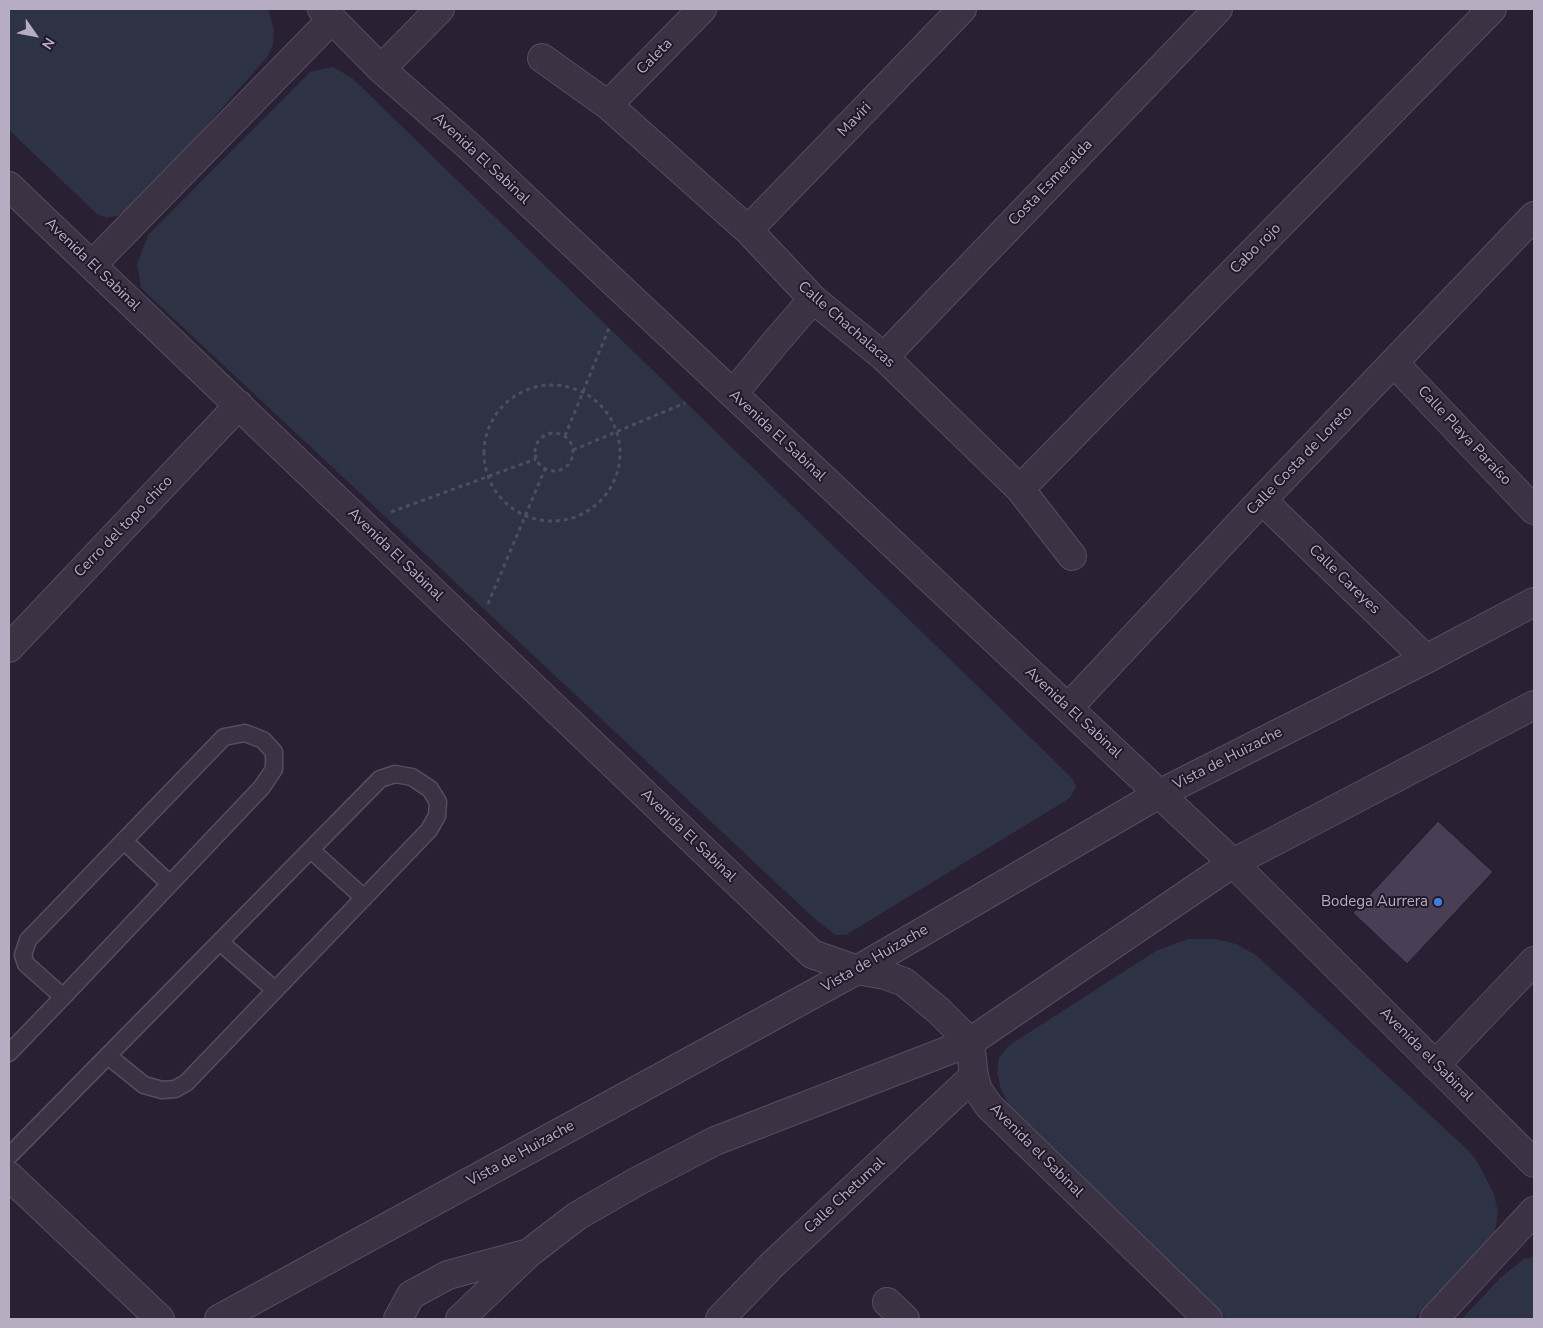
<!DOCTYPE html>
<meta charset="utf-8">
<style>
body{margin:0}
#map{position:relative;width:1543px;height:1328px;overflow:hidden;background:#292034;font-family:"Nunito Sans",sans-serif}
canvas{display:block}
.frame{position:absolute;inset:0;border:10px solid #b7adc2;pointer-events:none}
.north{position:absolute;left:10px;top:10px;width:50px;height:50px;-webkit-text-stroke:4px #201929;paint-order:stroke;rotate:123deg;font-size:14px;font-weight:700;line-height:20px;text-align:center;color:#b7adc2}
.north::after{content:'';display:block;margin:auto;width:18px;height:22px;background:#b7adc2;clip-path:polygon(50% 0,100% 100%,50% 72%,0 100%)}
</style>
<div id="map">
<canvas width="1543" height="1328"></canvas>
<div class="frame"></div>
<div class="north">N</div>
</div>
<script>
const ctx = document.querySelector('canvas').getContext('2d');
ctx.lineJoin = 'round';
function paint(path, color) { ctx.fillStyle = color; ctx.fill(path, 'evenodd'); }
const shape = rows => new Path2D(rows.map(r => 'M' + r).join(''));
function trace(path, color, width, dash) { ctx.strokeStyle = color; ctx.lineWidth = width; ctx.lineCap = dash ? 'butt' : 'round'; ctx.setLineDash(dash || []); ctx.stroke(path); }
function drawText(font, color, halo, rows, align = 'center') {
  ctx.font = font + ' "Nunito Sans",sans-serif'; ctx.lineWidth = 4; ctx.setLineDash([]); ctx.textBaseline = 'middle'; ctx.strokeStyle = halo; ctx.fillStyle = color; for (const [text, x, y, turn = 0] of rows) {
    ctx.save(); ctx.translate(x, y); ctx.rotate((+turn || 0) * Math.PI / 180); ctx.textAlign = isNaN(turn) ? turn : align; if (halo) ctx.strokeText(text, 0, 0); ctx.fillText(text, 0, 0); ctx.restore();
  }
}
paint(shape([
 [9,9,268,9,274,30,273,45,268,56,142,199,122,215,107,218,97,214,9,130],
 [333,67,352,78,1072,778,1076,787,1070,798,846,935,836,935,816,920,141,288,137,264,148,235,310,72],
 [1188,939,1215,939,1236,944,1256,955,1470,1152,1478,1163,1494,1194,1498,1212,1495,1231,1483,1246,1414,1319,1227,1319,1019,1120,1009,1105,1001,1089,997,1072,999,1058,1008,1046,1156,951],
 [1534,1257,1534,1319,1462,1319,1500,1278,1524,1259]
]), '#2d3344');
const building = shape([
 [1438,821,1493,872,1407,964,1353,913,1438,821]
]);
paint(building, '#493e55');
trace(building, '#221a2b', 1);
const lane = shape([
 [124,841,170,884],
 [311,850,364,898],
 [220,942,275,990],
 [9,1053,63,997,170,884,262,787,274,769,274,752,263,740,245,733,224,737,28,940,23,955,26,964,63,997],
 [9,1156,380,779,395,774,412,777,430,789,438,802,437,816,429,830,186,1083,175,1089,162,1090,144,1085,108,1056]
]);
const street = shape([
 [322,9,381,69,471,148,1233,863,1534,1163],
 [542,58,608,105,748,230,813,299,884,357,1020,489,1072,556],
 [381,69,440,9],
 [608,105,702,9],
 [9,186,812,954,857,970,885,975,904,982,939,1011,970,1042,974,1076,978,1090,989,1106,1208,1319],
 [748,230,962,9],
 [92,265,332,19],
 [884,357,1218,9],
 [1394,363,1534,510],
 [733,394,774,344,813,299],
 [1020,489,1492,9],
 [1262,500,1426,659],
 [9,648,239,405],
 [1068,708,1262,500,1534,216],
 [1435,1065,1534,961],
 [9,1176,160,1319],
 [887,1302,905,1319],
 [219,1319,857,970,1159,794,1426,659,1534,602],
 [398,1319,411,1295,448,1275,525,1254],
 [460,1319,529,1253,577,1216,636,1182,715,1141,970,1042,1233,863,1534,705],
 [720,1319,773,1264,974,1076],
 [1434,1319,1534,1211]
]);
trace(lane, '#564d60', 19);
trace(street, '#564d60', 30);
trace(shape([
 '484 453a68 68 0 1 1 136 0a68 68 0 1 1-136 0Z',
 '535 452a19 19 0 1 1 38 0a19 19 0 1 1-38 0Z',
 [565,436,609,328],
 [573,450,685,403],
 [391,512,536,459],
 [488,604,545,469]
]), '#4e4d60', 3, [4, 4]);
trace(lane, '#3b3344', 16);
trace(street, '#3b3344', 28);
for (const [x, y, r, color] of [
 [1438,902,5,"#3f7fe0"]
]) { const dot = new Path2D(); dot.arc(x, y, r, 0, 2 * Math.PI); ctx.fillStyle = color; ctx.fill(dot); trace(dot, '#201929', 2); }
drawText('15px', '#b7adc2', '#201929', [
 ["Caleta",655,57,-46],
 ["Maviri",855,120,-46],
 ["Avenida El Sabinal",481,159,43],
 ["Costa Esmeralda",1051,183,-46],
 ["Cabo rojo",1256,249,-45],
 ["Avenida El Sabinal",92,265,44],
 ["Calle Chachalacas",846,325,41],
 ["Avenida El Sabinal",777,436,43],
 ["Calle Playa Paraíso",1464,436,47],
 ["Calle Costa de Loreto",1300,461,-46],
 ["Cerro del topo chico",124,527,-46],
 ["Avenida El Sabinal",395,555,44],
 ["Calle Careyes",1344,580,44],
 ["Avenida El Sabinal",1073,713,43],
 ["Vista de Huizache",1228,759,-27],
 ["Avenida El Sabinal",688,836,44],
 ["Vista de Huizache",875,959,-30],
 ["Avenida el Sabinal",1426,1055,45],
 ["Avenida el Sabinal",1036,1151,45],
 ["Vista de Huizache",521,1154,-29],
 ["Calle Chetumal",845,1196,-43]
]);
drawText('15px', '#b7adc2', '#201929', [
 ["Bodega Aurrera",1428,902]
], 'right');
</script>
